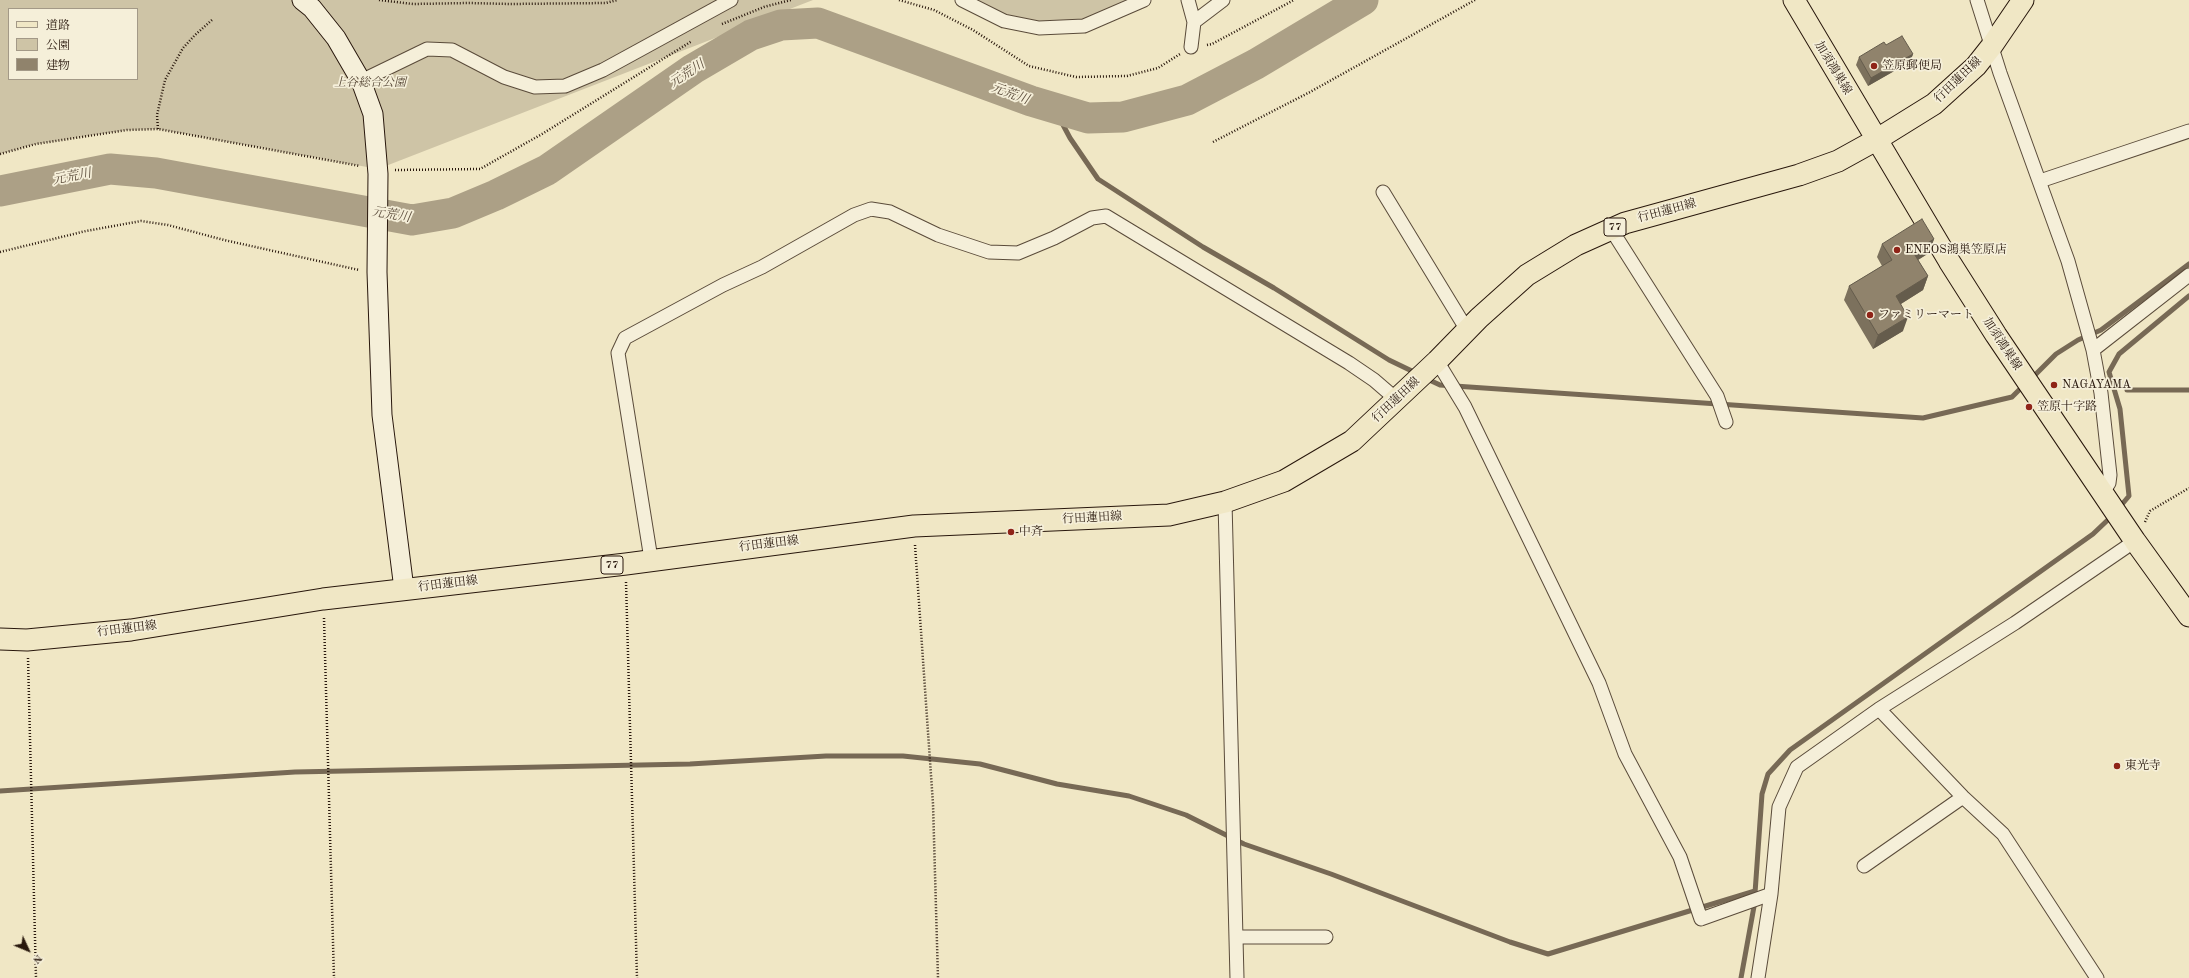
<!DOCTYPE html>
<meta charset="utf-8">
<style>
body{margin:0}
#map{position:relative;width:2189px;height:978px;overflow:hidden;background:#f0e7c5;font-family:"Old Standard TT","Noto Serif JP",serif}
canvas{display:block}
.legend{position:absolute;left:8px;top:8px;width:130px;height:72px;box-sizing:border-box;background:#f5efd9;border:1px solid #a39987;margin:0;padding:5px 7px;list-style:none;font-size:12px;color:#28170c}
.legend li{display:flex;align-items:center;gap:8px;height:20px}
.legend b{width:20px;border:1px solid #a39987}
.north{position:absolute;left:8px;top:930px;width:40px;height:40px;-webkit-text-stroke:3px #f5efd9;paint-order:stroke;rotate:134deg;font-size:11px;font-weight:700;line-height:16px;text-align:center;color:#28170c}
.north::after{content:'';display:block;margin:auto;width:14px;height:18px;background:#28170c;clip-path:polygon(50% 0,100% 100%,50% 72%,0 100%)}
</style>
<div id="map">
<canvas width="2189" height="978"></canvas>
<ul class="legend">
<li><b style="height:5px;background:#f0e7c5"></b>道路</li>
<li><b style="height:11px;background:#cec4a6"></b>公園</li>
<li><b style="height:11px;background:#90836c"></b>建物</li>
</ul>
<div class="north">N</div>
</div>
<script>
const ctx = document.querySelector('canvas').getContext('2d');
ctx.lineJoin = 'round';
function paint(path, color) { ctx.fillStyle = color; ctx.fill(path, 'evenodd'); }
const shape = rows => new Path2D(rows.map(r => 'M' + r).join(''));
function trace(path, color, width, dash) { ctx.strokeStyle = color; ctx.lineWidth = width; ctx.lineCap = dash ? 'butt' : 'round'; ctx.setLineDash(dash || []); ctx.stroke(path); }
function drawText(font, color, halo, rows, align = 'center') {
  ctx.font = font + ' "Old Standard TT","Noto Serif JP",serif'; ctx.lineWidth = 3.5; ctx.setLineDash([]); ctx.textBaseline = 'middle'; ctx.strokeStyle = halo; ctx.fillStyle = color; for (const [text, x, y, turn = 0] of rows) {
    ctx.save(); ctx.translate(x, y); ctx.rotate((+turn || 0) * Math.PI / 180); ctx.textAlign = isNaN(turn) ? turn : align; if (halo) ctx.strokeText(text, 0, 0); ctx.fillText(text, 0, 0); ctx.restore();
  }
}
paint(shape([
 [0,0,813,0,378,169,158,129,127,130,36,144,0,154],
 [9,9,137,9,137,79,9,79],
 [956,0,1136,0,1084,26,1039,28]
]), '#cec4a6');
trace(shape([
 [1054,108,1070,138,1098,179,1203,247,1274,288,1389,360,1416,373],
 [1425,378,1440,385,1923,418,2012,397,2023,386],
 [2031,379,2056,354,2078,340,2101,330,2189,264],
 [2127,390,2189,390],
 [2118,509,2129,496,2120,409,2109,372,2119,354,2189,296],
 [0,791,295,772,690,764,826,756,903,756,980,764,1057,784,1129,796,1186,815,1244,844,1331,874,1510,942,1548,954,1755,891],
 [1755,893,1762,794,1768,774,1790,750,2093,534,2113,515],
 [1741,978,1755,901]
]), '#776955', 5);
trace(shape([
 [0,191,110,169,156,173,412,220,453,213,496,195,547,170,693,69,751,35,781,25,818,23,1031,101,1088,118,1123,117,1187,100,1256,64,1363,0]
]), '#aca086', 31);
const street = shape([
 [962,0,1004,21,1039,28,1084,26,1144,0],
 [1188,0,1194,22,1191,47],
 [1977,0,2000,73,2068,261,2093,350,2101,393,2110,475,2109,483,2102,494],
 [1194,22,1223,0],
 [361,81,427,49,452,50,504,77,535,87,565,86,603,70,731,0],
 [2040,181,2189,131],
 [1383,192,1467,330],
 [1611,229,1717,396,1726,422],
 [2093,350,2189,275],
 [1437,361,1465,407,1599,683,1625,754,1680,857,1701,919,1771,894],
 [1225,502,1237,978],
 [651,559,618,353,625,338,723,285,762,267,854,215,871,209,890,212,938,235,989,252,1018,253,1054,238,1092,218,1106,216,1349,363,1374,380,1396,399],
 [1879,709,1963,797,2003,834,2097,978],
 [1864,866,1963,797],
 [1236,937,1326,937],
 [1758,978,1771,894,1779,807,1797,767,1879,709,2015,623,2135,541]
]);
const secondary = shape([
 [302,0,312,8,336,38,361,81,373,114,378,174,377,272,382,415,404,589]
]);
const primary = shape([
 [1794,0,1949,261,1996,335,2135,541,2189,616],
 [0,639,27,640,131,630,323,599,626,564,914,526,1169,515,1225,502,1284,481,1352,441,1437,361,1479,318,1527,275,1576,245,1625,223,1799,175,1838,161,1876,140,1934,104,1976,66,1991,47,2023,0]
]);
trace(street, '#5a4b3a', 15);
trace(secondary, '#28170c', 21);
trace(primary, '#28170c', 23);
trace(shape([
 [379,0,413,4,469,3,510,4,606,3,617,0],
 [899,0,934,10,973,30,1029,66,1076,77,1127,76,1158,68,1180,54],
 [722,24,764,7,791,0],
 [1207,45,1212,44,1294,0],
 [158,129,157,115,165,80,183,48,195,35,212,20],
 [1213,142,1310,92,1475,0],
 [0,154,36,144,127,130,158,129,360,166],
 [395,170,480,169,542,134,692,41],
 [0,252,86,231,141,221,168,225,224,240,359,270],
 [2145,522,2150,511,2189,488],
 [915,545,933,804,938,978],
 [626,582,637,978],
 [324,618,334,978],
 [28,658,36,978]
]), '#28170c', 2.5, [1, 2]);
trace(street, '#f5efd9', 13);
trace(secondary, '#f5efd9', 19);
trace(primary, '#f0e7c5', 21);
paint(shape([
 [1913,54,1910,62,1868,86,1856,65,1859,57],
 [1934,239,1929,253,1918,260,1928,276,1923,290,1901,304,1903,331,1873,349,1844,300,1849,286,1882,266,1877,257,1882,244]
]), '#7c715d');
paint(shape([
 [1913,54,1910,62,1868,86,1871,78],
 [1934,239,1929,253,1908,266,1913,252],
 [1928,276,1923,290,1891,310,1896,296],
 [1908,317,1903,331,1873,349,1878,335]
]), '#655c4c');
const building = shape([
 [1902,36,1913,54,1871,78,1859,57,1884,42,1886,45,1902,36],
 [1922,219,1934,239,1913,252,1928,276,1896,296,1908,317,1878,335,1849,286,1892,260,1882,244,1922,219]
]);
paint(building, '#90836c');
trace(building, '#655c4c', 1);
for (const [x, y, r, color] of [
 [1874,66,4,"#8f2418"],
 [1897,250,4,"#8f2418"],
 [1870,315,4,"#8f2418"],
 [2054,385,4,"#8f2418"],
 [2029,407,4,"#8f2418"],
 [1011,532,4,"#8f2418"],
 [2117,766,4,"#8f2418"]
]) { const dot = new Path2D(); dot.arc(x, y, r, 0, 2 * Math.PI); ctx.fillStyle = color; ctx.fill(dot); trace(dot, '#f5efd9', 1.5); }
for (const [x, y, w] of [
 [1615,227,22],
 [612,565,22]
]) { const box = new Path2D(); box.roundRect(x - w / 2, y - 9, w, 18, 3); ctx.fillStyle = '#f5efd9'; ctx.fill(box); trace(box, '#28170c', 1); }
drawText('bold 11px', '#28170c', null, [
 ["77",1615,227],
 ["77",612,565]
]);
drawText('12px', '#28170c', '#f5efd9', [
 ["笠原郵便局",1882,66],
 ["ENEOS鴻巣笠原店",1905,250],
 ["ファミリーマート",1878,315],
 ["NAGAYAMA",2062,385],
 ["笠原十字路",2037,407],
 ["中斉",1019,532],
 ["東光寺",2125,766]
], 'left');
drawText('12px', '#28170c', '#f5efd9', [
 ["加須鴻巣線",1833,68,59],
 ["行田蓮田線",1958,80,-44],
 ["行田蓮田線",1667,211,-15],
 ["加須鴻巣線",2002,344,57],
 ["行田蓮田線",1396,400,-43],
 ["行田蓮田線",1092,518,-3],
 ["行田蓮田線",769,544,-7],
 ["行田蓮田線",448,584,-7],
 ["行田蓮田線",127,629,-7]
]);
drawText('italic 12px', '#5a4b3a', '#f5efd9', [
 ["上谷総合公園",370,83]
]);
drawText('italic 13px', '#5d4e3d', '#f5efd9', [
 ["元荒川",687,74,-33],
 ["元荒川",1010,94,20],
 ["元荒川",72,177,-11],
 ["元荒川",391,215,9]
]);
</script>
